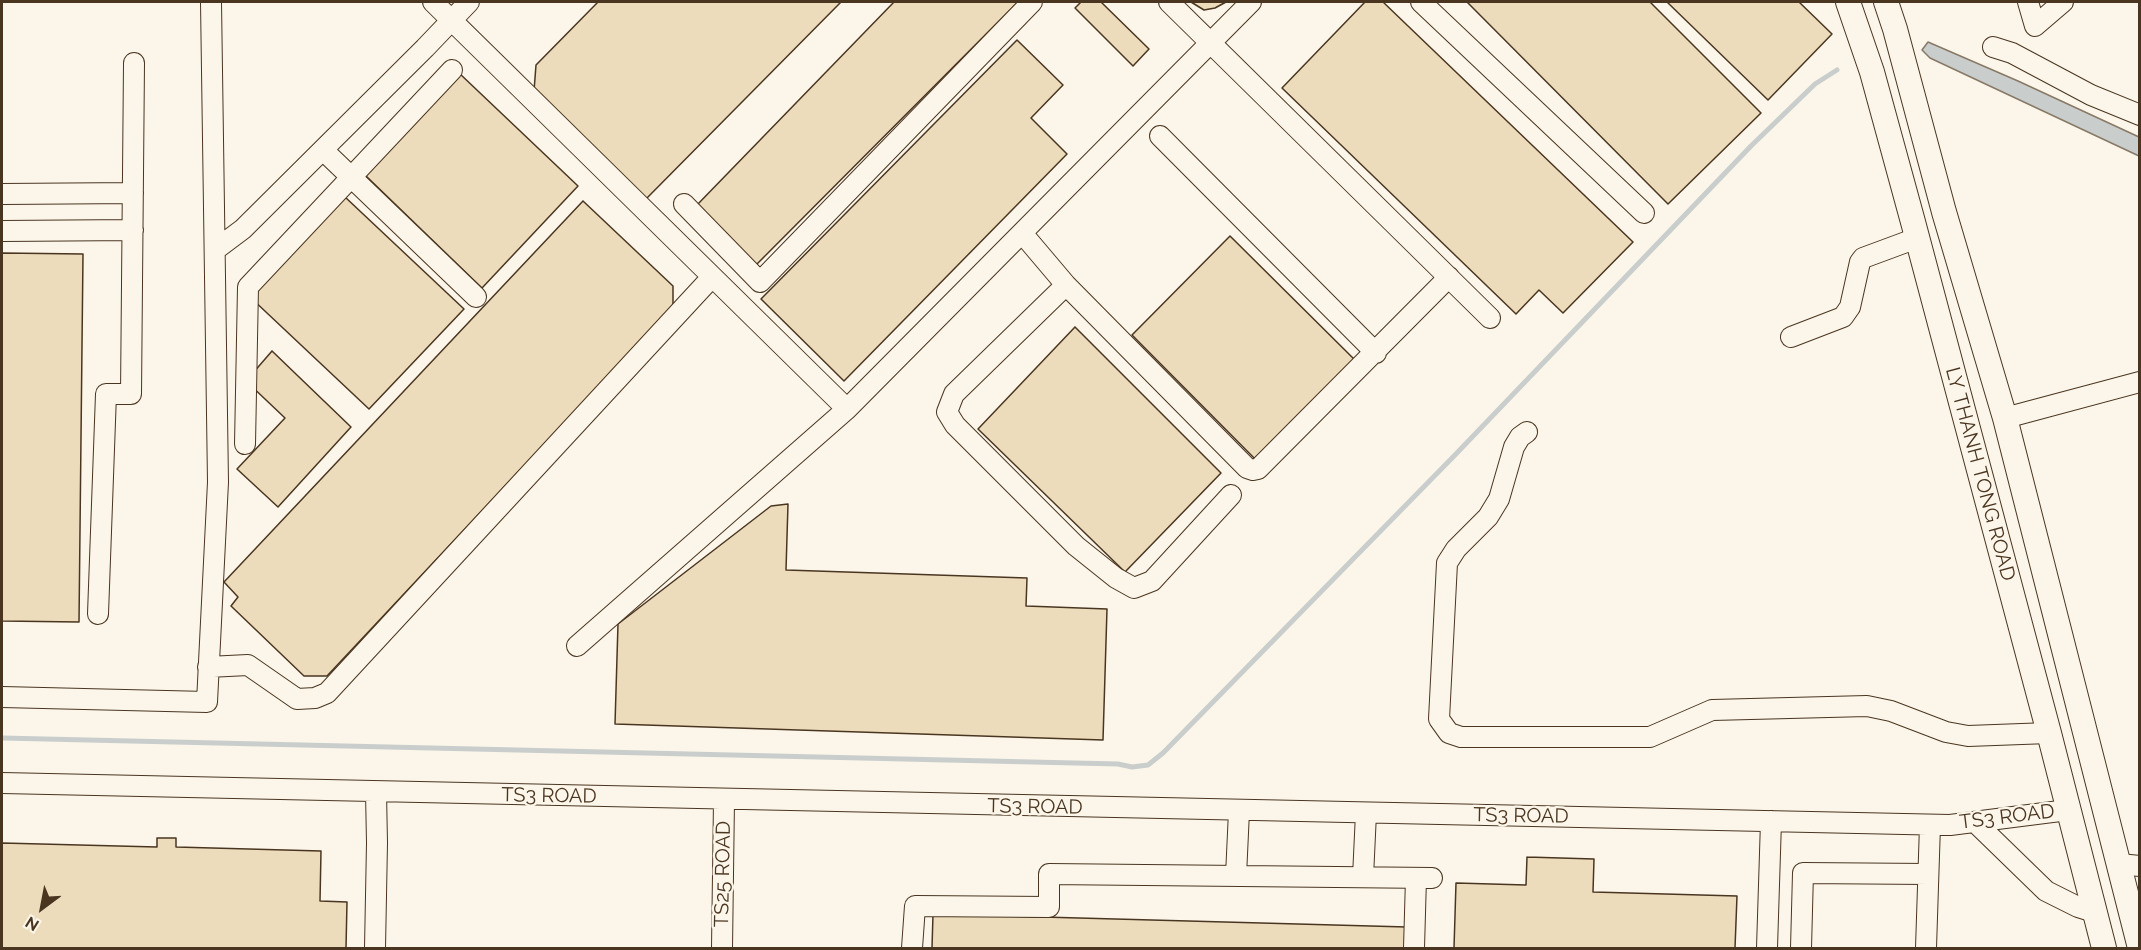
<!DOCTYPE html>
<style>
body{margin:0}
#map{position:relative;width:2141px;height:950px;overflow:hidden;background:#fbf6e9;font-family:Raleway,sans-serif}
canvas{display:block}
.frame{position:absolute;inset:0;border:3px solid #4a3520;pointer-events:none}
.north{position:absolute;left:12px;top:878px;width:60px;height:60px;-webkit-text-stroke:4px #fbf6e9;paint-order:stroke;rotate:212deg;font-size:16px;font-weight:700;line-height:24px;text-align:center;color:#4a3520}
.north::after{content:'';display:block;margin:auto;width:21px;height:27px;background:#4a3520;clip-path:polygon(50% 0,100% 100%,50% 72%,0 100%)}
</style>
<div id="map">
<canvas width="2141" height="950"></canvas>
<div class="frame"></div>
<div class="north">N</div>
</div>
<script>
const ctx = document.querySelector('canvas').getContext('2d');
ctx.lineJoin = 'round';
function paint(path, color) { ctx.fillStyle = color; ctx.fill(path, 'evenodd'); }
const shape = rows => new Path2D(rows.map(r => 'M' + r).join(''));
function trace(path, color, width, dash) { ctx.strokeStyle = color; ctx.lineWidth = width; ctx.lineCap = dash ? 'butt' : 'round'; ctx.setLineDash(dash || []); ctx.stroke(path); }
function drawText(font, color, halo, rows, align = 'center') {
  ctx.font = font + ' Raleway,sans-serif'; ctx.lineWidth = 4.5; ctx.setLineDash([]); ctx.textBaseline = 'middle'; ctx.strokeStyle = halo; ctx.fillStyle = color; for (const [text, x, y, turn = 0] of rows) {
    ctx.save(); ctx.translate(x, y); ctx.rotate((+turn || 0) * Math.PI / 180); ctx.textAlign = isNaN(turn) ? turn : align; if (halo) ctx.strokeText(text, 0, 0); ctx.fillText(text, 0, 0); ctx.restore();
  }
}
const water = shape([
 [1928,42,2018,81,2139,137,2139,156,1930,58,1922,50,1928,42]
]);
paint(water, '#c9cecd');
trace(water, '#887966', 1.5);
trace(shape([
 [2,738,1118,764,1132,767,1148,765,1163,753,1454,456,1751,146,1815,84,1837,70]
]), '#c9cecd', 5);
const building = shape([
 [598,2,841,2,646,199,534,91,536,65,598,2],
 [894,2,1018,2,755,266,696,206,894,2],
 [1081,2,1101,2,1149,49,1133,66,1075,8,1081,2],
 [1191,2,1226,2,1215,8,1204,10,1191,2],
 [1365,2,1383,2,1633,242,1563,313,1539,290,1516,314,1282,88,1365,2],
 [1467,2,1650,2,1761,113,1668,204,1467,2],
 [1667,2,1799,2,1832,34,1768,100,1667,2],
 [1017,40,1063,85,1031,118,1067,154,844,381,761,299,1017,40],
 [459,73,578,186,482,288,365,175,459,73],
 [345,197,464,309,369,409,250,297,345,197],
 [583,201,673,286,673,307,327,676,304,676,231,606,238,597,224,582,583,201],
 [1230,236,1360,365,1260,464,1132,335,1230,236],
 [2,253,83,254,79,622,2,621,2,253],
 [1075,327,1221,473,1125,572,978,429,1075,327],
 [272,351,351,427,278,507,237,469,285,418,246,381,272,351],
 [788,504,786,570,1027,578,1026,606,1107,609,1103,740,615,724,618,624,771,506,788,504],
 [157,838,176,838,176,847,321,851,320,901,347,902,346,948,2,948,2,843,157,847,157,838],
 [1527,857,1594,859,1593,892,1737,896,1735,948,1454,948,1456,883,1526,885,1527,857],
 [933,914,1407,927,1407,948,932,948,933,914]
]);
paint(building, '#ecdcbc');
trace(building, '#4a3520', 1.5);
const minor = shape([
 [433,2,847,409],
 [1169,2,1490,318],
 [1421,2,1644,213],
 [2028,2,2035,26,2063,2],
 [1993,47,2012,53,2091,95,2140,115],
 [1160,136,1376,353],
 [323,150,476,297],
 [2,194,133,193],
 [684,204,760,282,1032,2],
 [2,231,133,230],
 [1022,233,1066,285,1247,468,1253,470,1258,469,1449,277],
 [215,250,243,229,425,48,469,2],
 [1066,285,954,394,947,412,955,425,1076,546,1116,578,1134,588,1152,581,1231,495],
 [1791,337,1843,317,1850,307,1860,262,1863,258,1917,238],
 [2005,418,2140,382],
 [1527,432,1520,437,1514,447,1499,499,1488,517,1456,549,1447,563,1439,719,1449,733,1461,737,1650,737,1712,710,1867,706,1891,711,1946,732,1968,736,2049,733],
 [245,444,248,287,452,70],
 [98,614,106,394,131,394,134,63],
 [577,646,847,409,1251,2],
 [208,667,248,665,297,699,315,698,327,693,712,277],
 [2,697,207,702,218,482,211,2],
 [2,783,1950,825,2068,810],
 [1975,822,2046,891,2078,907,2094,912],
 [2119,864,2140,866],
 [1236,876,1239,811],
 [1363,877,1366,813],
 [375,948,377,843,376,792],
 [722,948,724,800],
 [912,948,915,906,1049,907,1049,874,1432,878],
 [1414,948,1416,878],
 [1767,948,1771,821],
 [1801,948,1803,873,1928,874],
 [1926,948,1930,825]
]);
const major = shape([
 [1848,2,1872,72,1913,222,2049,733,2104,948],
 [1886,2,1895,29,1944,212,2005,418,2140,948]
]);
trace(minor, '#4a3520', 22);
trace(major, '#4a3520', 26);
trace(minor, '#fbf6e9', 20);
trace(major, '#fbf6e9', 24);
drawText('20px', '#4a3520', '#fbf6e9', [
 ["LY THANH TONG ROAD",1980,474,75],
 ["TS3 ROAD",549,796,1],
 ["TS3 ROAD",1035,807,1],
 ["TS3 ROAD",1521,816,1],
 ["TS3 ROAD",2007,817,-7],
 ["TS25 ROAD",723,874,-89]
]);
</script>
